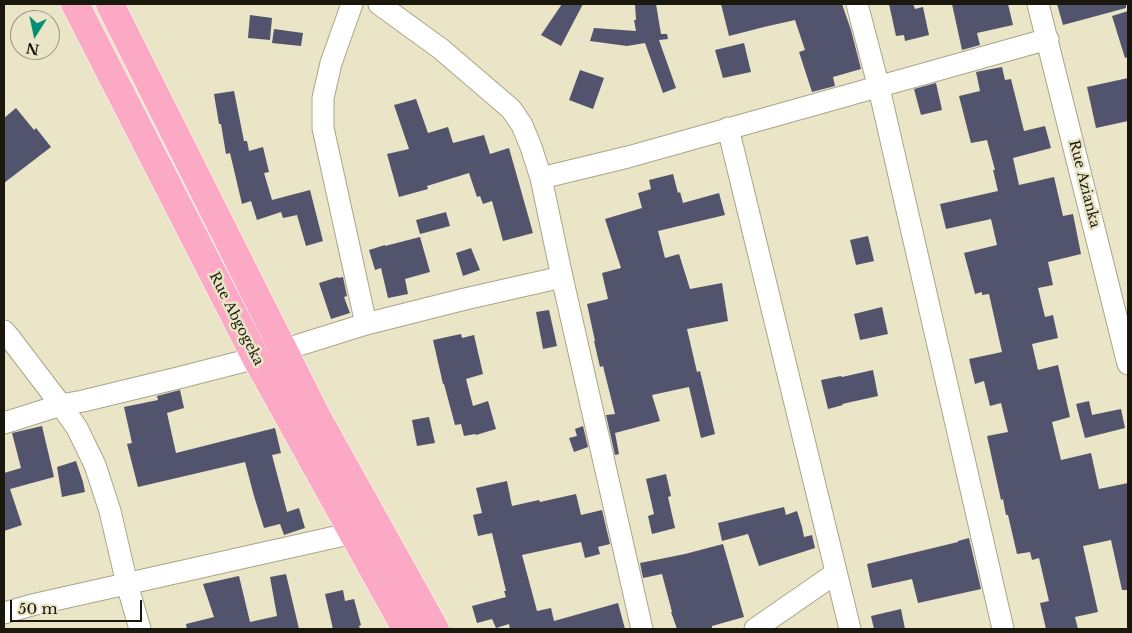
<!DOCTYPE html>
<style>
body{margin:0}
#map{position:relative;width:1132px;height:633px;overflow:hidden;background:#eae5c7;font-family:"Libre Baskerville",serif}
canvas{display:block}
.frame{position:absolute;inset:0;border:5px solid #1a180d;pointer-events:none}
.north{position:absolute;left:10px;top:10px;width:50px;height:50px;box-sizing:border-box;background:#eae5c7;border:1px solid #97937d;border-radius:50%;rotate:190deg;font-size:14px;font-weight:700;line-height:20px;text-align:center;color:#1a180d}
.north::after{content:'';display:block;margin:auto;width:18px;height:22px;background:#058d75;clip-path:polygon(50% 0,100% 100%,50% 72%,0 100%)}
.scale{position:absolute;left:10px;top:600px;width:132px;height:22px;box-sizing:border-box;border:2px solid #1a180d;border-top:0;padding-left:6px;font-size:15px;line-height:18px;white-space:nowrap;color:#1a180d;-webkit-text-stroke:4px #eae5c7;paint-order:stroke}
</style>
<div id="map">
<canvas width="1132" height="633"></canvas>
<div class="frame"></div>
<div class="north">N</div>
<div class="scale">50 m</div>
</div>
<script>
const ctx = document.querySelector('canvas').getContext('2d');
ctx.lineJoin = 'round';
function paint(path, color) { ctx.fillStyle = color; ctx.fill(path, 'evenodd'); }
const shape = rows => new Path2D(rows.map(r => 'M' + r).join(''));
function trace(path, color, width, dash) { ctx.strokeStyle = color; ctx.lineWidth = width; ctx.lineCap = dash ? 'butt' : 'round'; ctx.setLineDash(dash || []); ctx.stroke(path); }
function drawText(font, color, halo, rows, align = 'center') {
  ctx.font = font + ' "Libre Baskerville",serif'; ctx.lineWidth = 5; ctx.setLineDash([]); ctx.textBaseline = 'middle'; ctx.strokeStyle = halo; ctx.fillStyle = color; for (const [text, x, y, turn = 0] of rows) {
    ctx.save(); ctx.translate(x, y); ctx.rotate((+turn || 0) * Math.PI / 180); ctx.textAlign = isNaN(turn) ? turn : align; if (halo) ctx.strokeText(text, 0, 0); ctx.fillText(text, 0, 0); ctx.restore();
  }
}
paint(shape([
 [562,4,583,4,561,46,541,35],
 [635,4,656,4,661,34,667,34,668,39,659,40,676,88,663,93,645,43,627,46,590,41,594,28,636,31,634,20,636,20],
 [721,4,842,4,851,30,861,69,833,77,835,86,812,92,799,52,805,50,795,20,764,27,729,36],
 [889,4,913,4,915,9,923,7,929,35,905,41,904,35,896,36],
 [952,4,1008,4,1013,25,977,33,980,45,962,50],
 [1057,4,1126,4,1126,8,1063,25],
 [1128,11,1128,57,1125,58,1112,16],
 [250,15,272,18,270,40,248,38],
 [274,29,303,33,301,46,272,43],
 [744,43,751,72,723,78,715,50],
 [1002,67,1005,80,1011,79,1024,131,1045,126,1051,148,1013,158,1019,185,1054,177,1063,216,1073,214,1081,254,1048,262,1053,285,1038,288,1045,317,1053,315,1058,338,1032,344,1038,370,1058,365,1070,417,1052,422,1061,460,1091,453,1099,489,1128,483,1128,590,1122,590,1111,540,1083,546,1098,612,1075,617,1078,629,1046,629,1040,603,1049,601,1039,558,1032,560,1030,552,1017,554,1008,515,1006,515,1003,499,1001,500,987,436,1008,432,1001,403,990,406,984,381,975,384,969,359,1002,352,989,294,982,295,982,292,975,294,964,253,997,245,991,219,946,229,940,204,998,191,993,170,995,170,987,140,971,143,959,96,980,91,976,72],
 [580,70,604,78,593,109,569,100],
 [1128,78,1128,121,1096,128,1087,87],
 [936,83,942,110,921,115,914,89],
 [234,91,244,141,247,141,249,151,263,147,269,172,264,173,272,200,310,190,323,241,306,246,297,215,283,218,281,212,257,220,251,201,242,204,230,153,226,154,221,124,219,124,214,94],
 [416,99,428,133,448,127,453,143,484,135,490,154,509,148,533,233,503,241,492,201,483,204,480,196,477,197,469,173,427,186,428,189,399,197,387,154,409,149,394,105],
 [16,108,34,130,36,128,51,147,4,183,4,118],
 [673,174,678,193,680,192,683,203,719,193,725,215,658,231,665,258,679,254,690,289,722,283,728,321,687,329,697,372,700,371,715,434,701,438,689,387,675,390,652,395,660,421,615,433,619,454,615,455,606,415,615,414,603,366,600,367,594,341,595,341,587,304,608,299,602,273,621,268,605,219,642,208,638,193,651,189,649,180],
 [446,212,450,226,420,234,416,220],
 [868,236,874,261,856,265,850,240],
 [420,237,430,272,405,279,408,294,388,298,381,268,375,270,369,250,385,245,385,246],
 [471,248,480,270,463,276,456,253],
 [338,277,338,278,343,277,347,296,344,297,350,313,331,319,319,283],
 [882,307,888,334,860,340,854,314],
 [549,310,557,346,543,349,536,312],
 [461,334,462,338,474,335,483,374,466,379,473,406,488,401,496,429,476,435,475,434,464,436,461,424,455,425,444,384,443,384,433,340],
 [873,370,878,396,842,404,843,405,828,409,821,380,841,376,842,377],
 [180,390,184,408,167,413,176,453,275,428,281,453,272,455,287,512,299,508,305,528,284,535,280,524,264,528,254,496,245,462,138,487,127,444,132,443,124,407,158,400,157,396],
 [1089,401,1092,415,1121,409,1125,428,1085,438,1076,404],
 [429,417,435,443,417,446,412,420],
 [42,426,54,477,10,489,22,525,4,531,4,473,21,468,12,433],
 [583,426,588,447,574,452,569,438,577,436,575,429],
 [76,461,83,482,85,492,62,497,57,467],
 [666,474,671,496,668,497,675,528,652,534,648,516,654,514,646,479],
 [507,481,512,506,539,500,540,502,576,494,581,515,602,510,610,544,598,547,600,554,585,558,581,542,522,555,537,611,551,608,554,621,618,603,625,629,510,629,509,624,496,628,492,619,477,623,472,606,506,597,504,591,506,591,492,533,478,536,473,515,482,513,476,488],
 [784,507,786,515,797,511,802,527,804,537,812,535,815,548,759,566,748,534,722,541,718,523],
 [969,538,981,589,918,603,912,579,872,588,867,564,958,542,958,541],
 [723,544,744,617,712,626,712,629,677,629,671,612,672,612,662,574,643,578,640,563,685,554],
 [286,574,299,629,187,629,186,624,214,617,203,584,239,576,250,622,277,616,270,577],
 [343,590,345,601,354,599,361,625,359,626,360,629,333,629,325,594],
 [901,609,905,629,874,629,871,616]
]), '#52536c');
const minor = shape([
 [352,4,331,63,323,98,323,128,366,324],
 [379,4,441,49,511,109,522,125,531,147,541,178,562,277,642,629],
 [857,4,879,88,1003,629],
 [1038,4,1128,364],
 [728,128,850,629],
 [541,178,628,157,1048,39],
 [4,331,10,338,61,405,77,428,95,465,110,511,127,584,140,629],
 [283,350,366,324,465,299,562,277],
 [4,423,61,405,83,401,178,378,256,358],
 [4,613,32,605,353,533],
 [755,629,836,573]
]);
const primary = shape([
 [75,4,256,358,406,629],
 [110,4,317,417,435,629]
]);
trace(minor, '#aaa589', 23);
trace(primary, '#fff', 29);
trace(minor, '#fff', 21);
trace(primary, '#fca9c6', 28);
drawText('14px', '#1a180d', '#eae5c7', [
 ["Rue Azianka",1084,184,76],
 ["Rue Abgogeka",236,319,63]
]);
</script>
